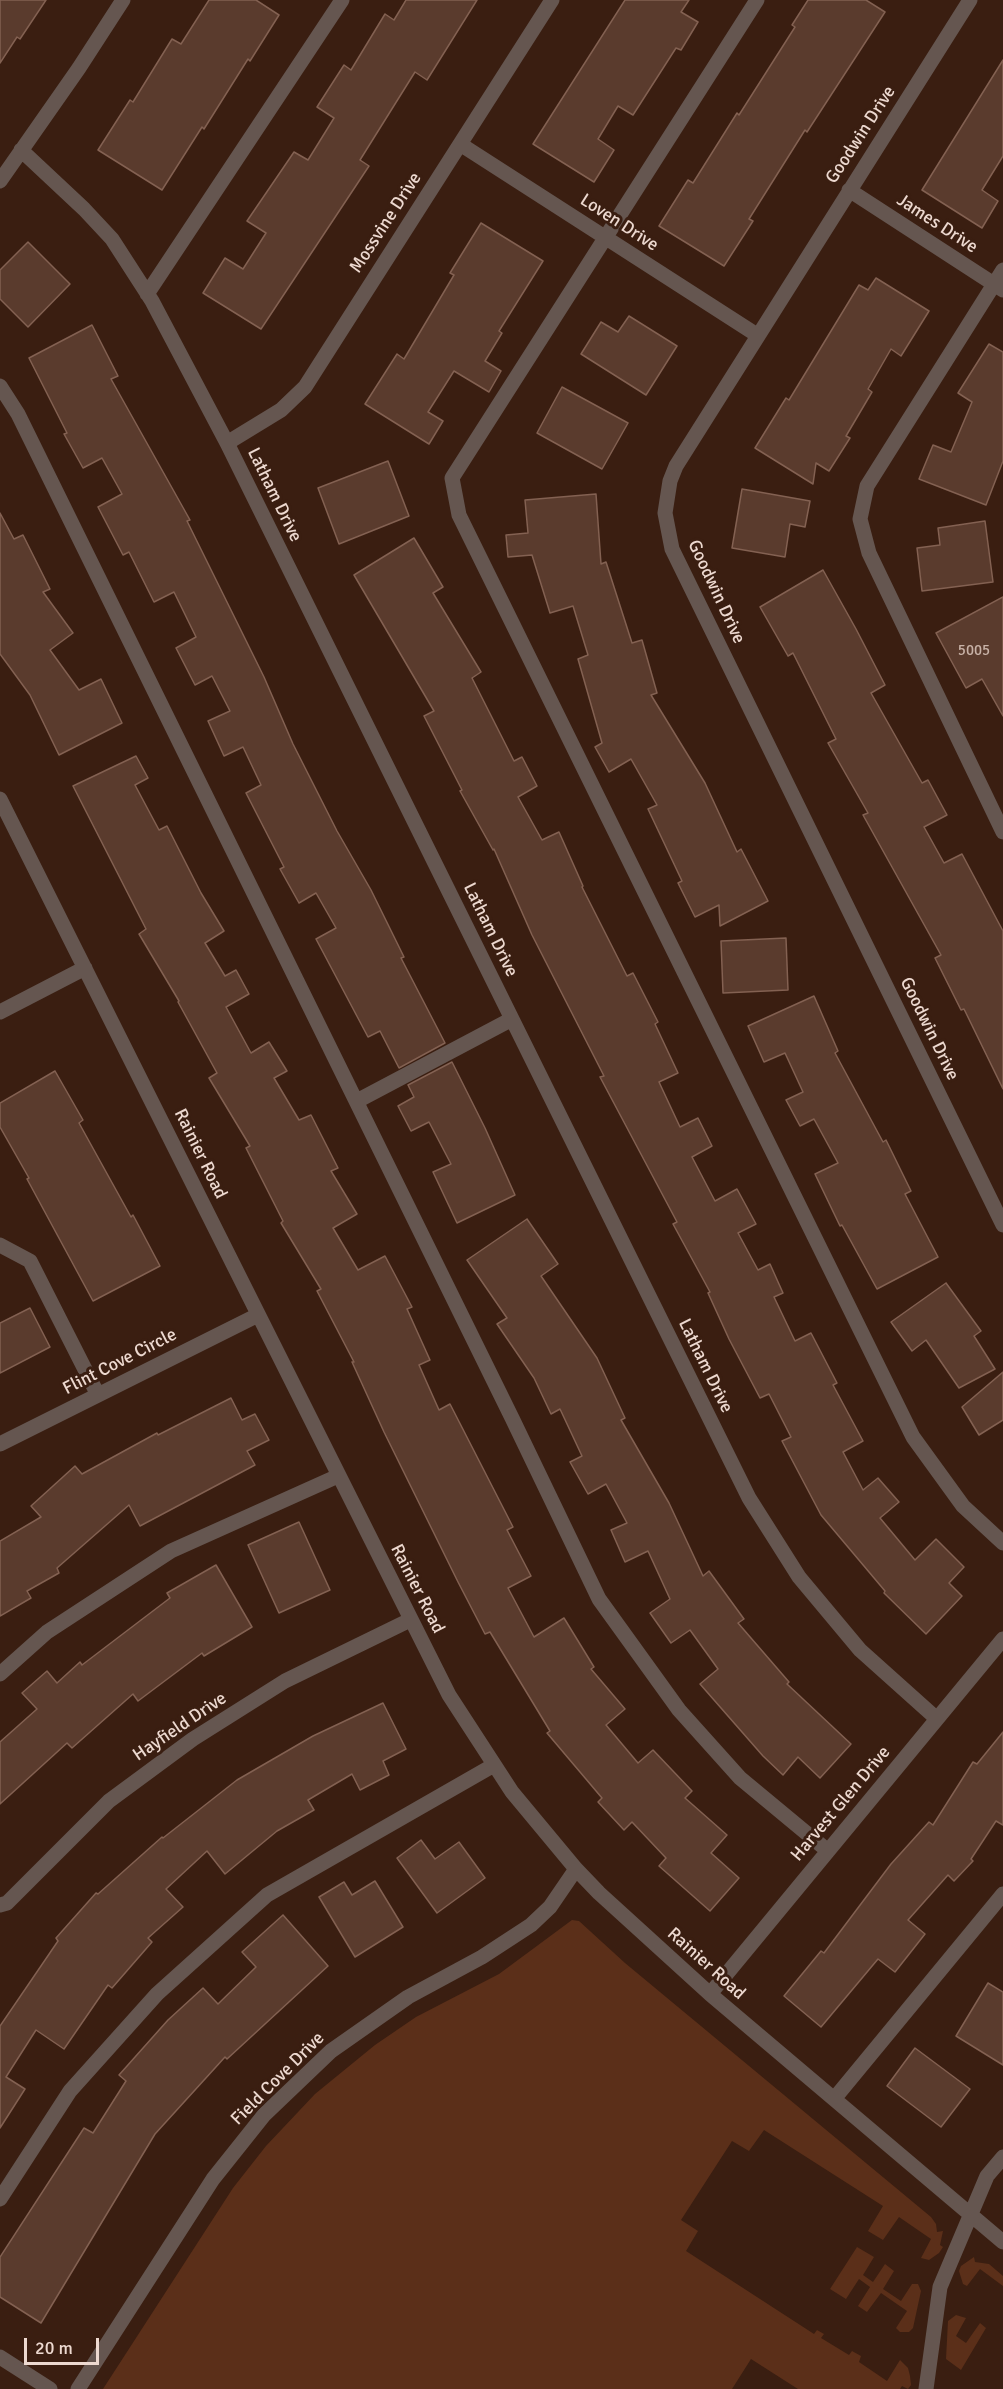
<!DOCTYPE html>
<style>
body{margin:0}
#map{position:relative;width:1003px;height:2389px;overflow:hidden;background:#3a1e11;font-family:Signika,sans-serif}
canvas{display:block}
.scale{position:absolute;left:24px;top:2338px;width:75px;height:27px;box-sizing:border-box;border:3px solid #edd9d0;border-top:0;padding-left:8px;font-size:18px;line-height:21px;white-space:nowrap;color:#edd9d0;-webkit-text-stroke:4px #3a1e11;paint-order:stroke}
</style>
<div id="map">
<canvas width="1003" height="2389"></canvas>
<div class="scale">20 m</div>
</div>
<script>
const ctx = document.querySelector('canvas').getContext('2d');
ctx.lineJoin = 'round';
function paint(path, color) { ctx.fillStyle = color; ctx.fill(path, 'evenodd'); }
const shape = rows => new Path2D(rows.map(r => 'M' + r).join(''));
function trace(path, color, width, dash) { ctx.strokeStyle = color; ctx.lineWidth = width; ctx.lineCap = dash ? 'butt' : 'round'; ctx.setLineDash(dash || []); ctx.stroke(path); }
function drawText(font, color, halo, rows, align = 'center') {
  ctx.font = font + ' Signika,sans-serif'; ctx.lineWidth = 6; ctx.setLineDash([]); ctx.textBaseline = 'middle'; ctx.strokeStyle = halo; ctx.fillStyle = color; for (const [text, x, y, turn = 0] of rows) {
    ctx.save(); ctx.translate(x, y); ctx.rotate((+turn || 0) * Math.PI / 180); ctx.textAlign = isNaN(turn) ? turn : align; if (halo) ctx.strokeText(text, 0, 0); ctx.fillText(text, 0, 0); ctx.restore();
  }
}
paint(shape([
 [572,1920,579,1921,625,1963,931,2217,936,2224,937,2232,943,2231,940,2245,943,2247,939,2253,929,2260,921,2258,931,2239,899,2217,883,2240,868,2231,883,2206,764,2130,749,2151,732,2141,681,2220,698,2231,686,2251,814,2334,817,2330,824,2334,821,2338,849,2355,852,2351,861,2356,859,2362,887,2381,900,2360,908,2368,910,2376,911,2385,908,2389,902,2386,900,2389,798,2389,751,2359,732,2389,103,2389,233,2188,266,2146,315,2094,375,2045,416,2017,499,1974],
 [857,2247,874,2257,863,2275,873,2282,885,2264,894,2271,883,2289,901,2301,912,2284,918,2284,921,2291,913,2328,909,2332,900,2332,896,2328,907,2311,881,2293,867,2312,858,2306,870,2287,859,2279,846,2299,830,2289],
 [974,2257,975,2262,989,2264,1003,2276,1003,2286,980,2269,967,2286,963,2284,959,2271,961,2266],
 [956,2315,966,2318,956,2336,966,2343,980,2323,986,2328,961,2370,946,2359,948,2321]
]), '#5b2f19');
const building = shape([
 [0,0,46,0,20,39,17,37,0,63,0,0],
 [209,0,256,0,279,15,250,61,248,59,204,129,202,127,162,190,98,150,130,100,133,102,172,39,181,44,209,0],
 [406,0,477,0,427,80,415,72,360,160,369,166,261,329,203,293,225,258,243,269,266,233,247,221,294,152,308,160,334,118,317,107,344,65,351,70,385,14,394,20,406,0],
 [625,0,689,0,681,12,698,22,681,50,676,48,633,115,618,106,598,139,614,150,594,182,533,144,625,0],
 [808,0,866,0,885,12,807,132,805,130,749,219,753,221,724,266,659,226,688,180,693,183,737,113,739,115,795,27,792,25,808,0],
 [1003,60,1003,156,982,190,998,201,982,228,922,190,1003,60],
 [481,223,543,261,499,331,502,333,485,361,501,371,489,392,454,371,428,412,443,421,429,444,365,404,397,354,404,359,454,275,450,273,481,223],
 [28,242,70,284,28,327,0,299,0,270,28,242],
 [876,278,929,311,901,356,891,349,868,389,872,392,846,436,850,438,829,471,816,463,813,484,755,448,786,398,789,400,859,285,868,290,876,278],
 [629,316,677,346,646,395,581,354,601,322,618,332,629,316],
 [92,325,118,376,111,379,190,520,187,521,264,677,293,744,337,831,371,890,404,957,401,958,445,1043,399,1068,380,1031,368,1037,316,939,336,928,316,893,299,903,280,869,284,867,246,793,261,785,243,747,224,756,208,721,230,711,212,676,195,685,176,648,196,637,174,592,154,602,129,552,123,555,98,507,122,494,102,458,83,468,64,434,67,433,29,358,92,325],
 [989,344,1003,352,1003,461,986,505,919,479,933,445,951,452,972,402,958,393,989,344],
 [562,387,628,423,602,469,537,433,562,387],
 [388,461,409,516,339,544,318,488,388,461],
 [742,489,810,501,805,527,790,524,785,557,732,548,742,489],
 [596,494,601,564,606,562,632,643,642,640,657,693,651,695,705,783,737,852,741,849,768,901,720,926,719,905,695,917,678,883,682,881,648,809,657,805,631,759,609,772,595,747,602,743,578,659,588,655,573,606,550,613,532,555,508,557,506,535,528,533,525,500,596,494],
 [0,513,14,539,23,535,50,589,43,592,73,633,50,650,79,690,101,679,122,723,59,755,30,695,0,654,0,513],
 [985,521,993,582,922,591,917,548,940,545,938,528,985,521],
 [414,538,443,587,433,593,481,672,472,678,514,761,522,757,537,786,518,797,542,840,559,832,583,886,582,887,627,976,633,973,658,1022,655,1024,678,1073,659,1082,680,1127,698,1118,712,1146,692,1157,715,1201,737,1189,756,1224,738,1233,758,1270,770,1264,783,1293,774,1297,795,1341,811,1333,837,1383,833,1385,863,1441,843,1452,863,1490,878,1478,899,1502,880,1518,915,1560,936,1539,964,1567,949,1583,962,1596,926,1634,884,1593,885,1591,821,1515,782,1441,791,1437,769,1394,760,1398,729,1339,708,1293,710,1292,673,1224,677,1222,600,1077,604,1076,532,935,494,849,493,850,460,791,462,790,424,716,434,711,354,575,414,538],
 [823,570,856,629,885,685,871,693,922,783,928,780,947,815,924,827,944,863,962,854,1003,931,1003,1089,964,1009,961,1010,935,958,941,955,863,815,868,813,828,743,836,739,793,653,788,656,760,607,823,570],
 [1003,597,1003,716,982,679,966,688,936,633,1003,597],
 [136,756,148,778,135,785,159,830,167,826,201,893,224,931,205,943,225,976,236,970,249,994,226,1007,251,1053,269,1042,287,1071,274,1078,299,1120,311,1115,338,1168,331,1171,357,1214,333,1228,358,1270,385,1256,412,1307,407,1309,430,1360,419,1365,439,1410,450,1404,513,1527,507,1530,531,1576,508,1588,534,1637,564,1618,594,1667,591,1669,625,1709,606,1725,638,1763,653,1750,692,1791,685,1798,727,1835,711,1853,739,1878,710,1911,659,1866,666,1858,632,1822,624,1830,598,1802,602,1798,547,1733,550,1731,490,1632,485,1634,458,1582,384,1432,352,1362,354,1362,317,1291,321,1289,281,1223,283,1221,246,1148,250,1146,209,1078,217,1073,178,1002,179,1001,139,934,146,929,73,786,136,756],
 [786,938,788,990,723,993,721,941,786,938],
 [814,996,838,1051,835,1053,883,1142,886,1140,911,1191,905,1194,938,1257,877,1289,842,1225,840,1226,815,1174,838,1163,814,1119,800,1126,786,1100,803,1092,785,1053,764,1062,748,1026,814,996],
 [452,1062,485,1128,515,1195,457,1223,433,1172,451,1164,429,1122,411,1131,398,1106,414,1097,408,1085,452,1062],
 [55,1071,83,1120,79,1123,131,1217,133,1215,160,1266,93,1301,27,1179,29,1178,0,1127,0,1103,55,1071],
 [527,1219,558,1264,541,1276,597,1358,625,1418,621,1420,669,1503,703,1576,709,1571,744,1619,738,1623,789,1682,787,1684,851,1744,820,1778,798,1757,783,1775,763,1756,700,1684,718,1669,690,1630,671,1643,650,1613,670,1599,648,1551,625,1562,611,1530,627,1523,606,1484,588,1494,570,1462,582,1456,560,1409,551,1414,534,1378,497,1324,507,1318,467,1260,527,1219],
 [946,1283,981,1331,974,1336,995,1369,959,1388,926,1340,912,1351,891,1322,946,1283],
 [30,1308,50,1347,0,1373,0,1323,30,1308],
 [1003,1372,1003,1420,979,1435,962,1407,1003,1372],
 [231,1398,242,1420,255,1414,269,1440,247,1451,255,1465,140,1526,129,1505,57,1568,59,1573,27,1591,31,1598,0,1616,0,1541,41,1517,31,1506,75,1466,82,1474,157,1433,158,1435,231,1398],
 [299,1522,330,1590,279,1613,248,1545,299,1522],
 [216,1565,252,1627,204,1656,202,1653,138,1701,133,1694,72,1748,67,1743,0,1804,0,1742,37,1709,22,1693,47,1671,57,1683,80,1662,82,1665,170,1598,167,1593,216,1565],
 [383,1703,406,1749,383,1761,389,1775,360,1790,352,1774,308,1800,314,1810,277,1831,225,1874,207,1851,166,1889,183,1907,148,1938,152,1942,112,1988,108,1985,64,2049,36,2030,6,2077,25,2089,0,2128,0,2026,58,1941,56,1938,96,1893,98,1894,162,1837,163,1838,237,1780,313,1736,383,1703],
 [1003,1732,1003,1825,996,1821,971,1859,973,1861,954,1881,948,1875,908,1920,925,1934,895,1972,878,1959,821,2027,784,1996,821,1951,824,1953,891,1864,929,1822,933,1825,973,1762,977,1764,1003,1732],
 [421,1840,435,1859,459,1842,485,1878,437,1913,397,1858,421,1840],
 [375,1881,403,1927,355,1957,319,1897,344,1882,352,1895,375,1881],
 [283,1915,328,1966,227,2059,225,2057,155,2134,41,2323,0,2297,0,2257,84,2128,93,2133,126,2081,119,2075,168,2020,203,1988,218,2004,256,1967,242,1952,283,1915],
 [988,1983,1003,1992,1003,2065,956,2036,988,1983],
 [915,2048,970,2089,941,2127,887,2086,915,2048]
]);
paint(building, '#5a3b2d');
trace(building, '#836152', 1.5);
trace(shape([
 [757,0,452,478,459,515,913,1437,963,1506,1003,1543],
 [970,0,676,466,670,481,665,513,672,549,1003,1225],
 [460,144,757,335],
 [21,150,84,209,112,239,152,301,227,443,749,1498,799,1577,860,1650,937,1719],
 [0,181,79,68,123,0],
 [849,190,1003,290],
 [1003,270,867,486,860,519,869,553,1003,832],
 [147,294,342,0],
 [0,386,18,414,512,1418,599,1599,679,1710,740,1778,828,1851],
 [227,443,281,410,305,387,552,0],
 [0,799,449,1695,512,1792,576,1869,599,1893,710,1994,1003,2242],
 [0,1012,85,968],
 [357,1101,512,1019],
 [0,1245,30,1261,98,1395],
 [0,1444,258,1315],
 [0,1674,47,1632,171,1551,338,1476],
 [0,1905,7,1903,109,1801,193,1739,285,1681,410,1620],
 [710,1994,1003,1639],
 [834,2099,1003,1894],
 [0,2199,70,2091,157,1994,267,1895,494,1765],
 [0,2357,50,2389],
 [78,2389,213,2179,264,2115,331,2051,408,1997,482,1957,531,1925,550,1907,576,1869],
 [926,2389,940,2287,987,2176,1003,2157]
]), '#655650', 15);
drawText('15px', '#c8b2a7', null, [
 ["5005",974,651]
]);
drawText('18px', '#edd9d0', '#3a1e11', [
 ["Goodwin Drive",861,135,-57],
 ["Mossvine Drive",386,223,-57],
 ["Loven Drive",619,223,33],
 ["James Drive",937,224,33],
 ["Latham Drive",274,495,64],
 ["Goodwin Drive",716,592,65],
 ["Latham Drive",490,930,64],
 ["Goodwin Drive",929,1029,64],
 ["Rainier Road",200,1154,64],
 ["Flint Cove Circle",120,1362,-27],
 ["Latham Drive",705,1366,64],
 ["Rainier Road",417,1589,63],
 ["Hayfield Drive",180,1727,-34],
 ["Harvest Glen Drive",841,1804,-50],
 ["Rainier Road",706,1964,42],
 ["Field Cove Drive",278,2079,-45]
]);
</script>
